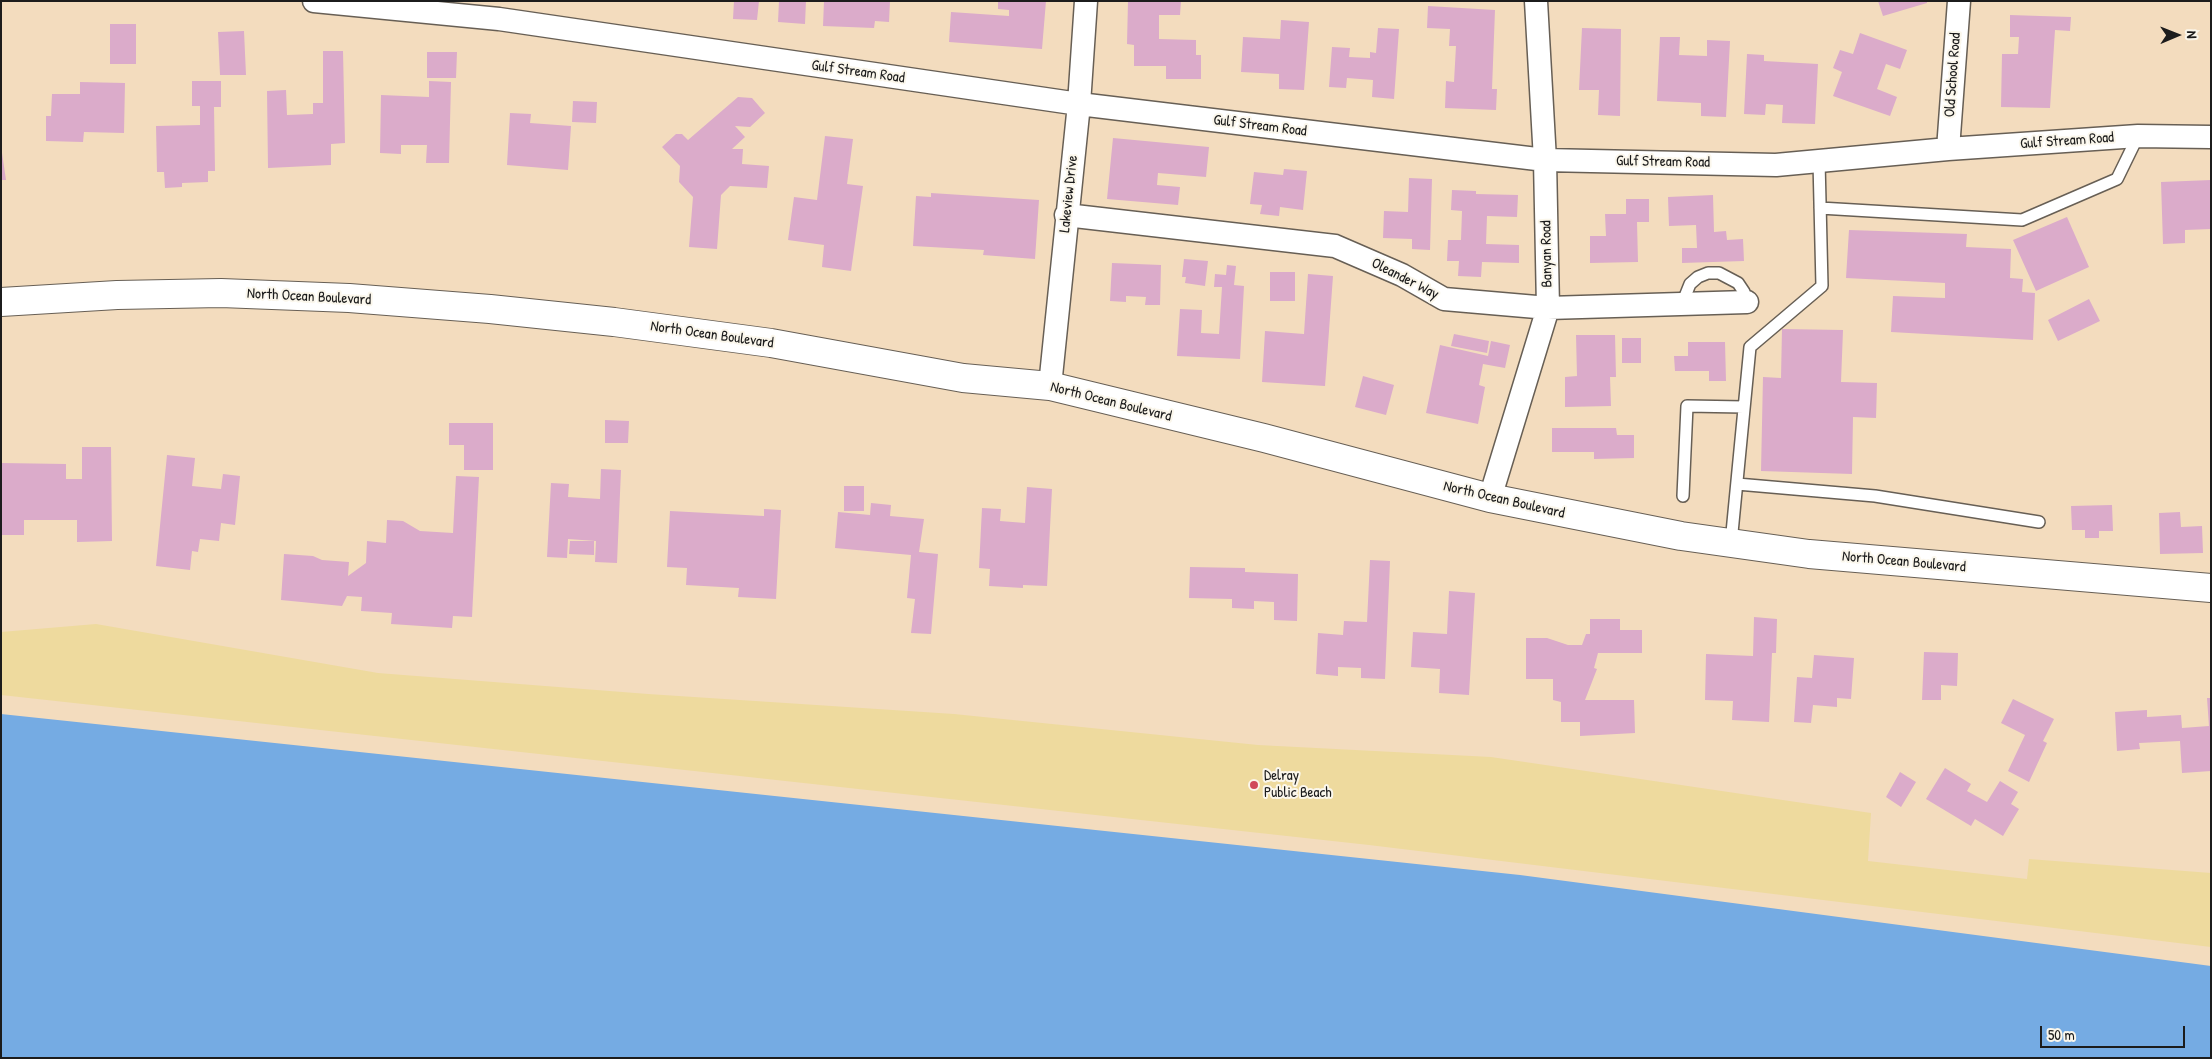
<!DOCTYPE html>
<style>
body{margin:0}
#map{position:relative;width:2212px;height:1059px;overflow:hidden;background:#f3dcbe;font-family:"Patrick Hand",sans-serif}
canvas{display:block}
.frame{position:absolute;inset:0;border:2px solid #1c1c1c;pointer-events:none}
.north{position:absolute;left:2152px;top:10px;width:50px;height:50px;-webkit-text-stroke:4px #fbf7ec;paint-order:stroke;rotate:89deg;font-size:14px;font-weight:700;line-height:20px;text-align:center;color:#1c1c1c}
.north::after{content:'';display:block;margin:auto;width:18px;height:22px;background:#1c1c1c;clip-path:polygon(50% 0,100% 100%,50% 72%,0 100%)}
.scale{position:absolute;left:2040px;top:1026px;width:145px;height:22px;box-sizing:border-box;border:2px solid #1c1c1c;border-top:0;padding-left:6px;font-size:15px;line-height:18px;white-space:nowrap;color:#1c1c1c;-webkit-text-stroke:4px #fbf7ec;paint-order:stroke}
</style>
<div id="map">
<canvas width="2212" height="1059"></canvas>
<div class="frame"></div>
<div class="north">N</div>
<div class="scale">50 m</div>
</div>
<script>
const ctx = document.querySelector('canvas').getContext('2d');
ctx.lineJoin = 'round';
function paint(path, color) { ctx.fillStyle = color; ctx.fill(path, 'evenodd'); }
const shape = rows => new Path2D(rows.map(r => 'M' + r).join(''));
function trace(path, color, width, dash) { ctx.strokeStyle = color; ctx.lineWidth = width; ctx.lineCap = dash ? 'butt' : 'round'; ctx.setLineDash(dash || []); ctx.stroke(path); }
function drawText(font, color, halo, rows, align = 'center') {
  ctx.font = font + ' "Patrick Hand",sans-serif'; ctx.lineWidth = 4; ctx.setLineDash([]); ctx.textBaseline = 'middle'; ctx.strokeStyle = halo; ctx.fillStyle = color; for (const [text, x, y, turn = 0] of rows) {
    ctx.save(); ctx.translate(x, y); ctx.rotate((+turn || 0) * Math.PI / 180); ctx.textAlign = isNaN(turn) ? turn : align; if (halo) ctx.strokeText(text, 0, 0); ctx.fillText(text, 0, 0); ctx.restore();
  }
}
paint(shape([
 [96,624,378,673,648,694,954,714,1258,745,1491,757,1871,813,1868,861,2027,879,2029,859,2211,873,2211,947,1369,845,1,695,1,632]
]), '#eeda9e');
paint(shape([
 [1,714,1520,875,2211,966,2211,1058,1,1058]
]), '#75abe3');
paint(shape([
 [734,1,759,1,757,20,733,19],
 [779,1,806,1,805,24,778,22],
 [824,1,890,1,889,22,875,21,874,28,823,26],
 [998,1,1046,1,1042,49,949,42,951,12,1009,16,1009,10,998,9],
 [1128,1,1181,1,1180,15,1159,15,1159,39,1196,40,1196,55,1201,55,1201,79,1166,79,1166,66,1134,66,1134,45,1127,44],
 [1878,1,1927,1,1927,3,1883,16],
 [1428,6,1495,10,1492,89,1497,89,1496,110,1445,108,1446,81,1454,82,1456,46,1449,46,1450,29,1427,28],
 [2010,15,2071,17,2070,31,2055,30,2050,108,2001,107,2002,54,2018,54,2019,37,2010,37],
 [1281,20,1309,22,1304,90,1279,89,1279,74,1241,72,1243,37,1280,39],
 [110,24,136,24,136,64,110,64],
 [1378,28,1399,29,1394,99,1372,97,1373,80,1347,78,1346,88,1329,87,1332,47,1350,48,1349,57,1370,58,1370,52,1376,53],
 [1582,28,1621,29,1620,116,1598,115,1599,90,1579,90],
 [244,31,246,75,220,75,218,32],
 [1860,33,1907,50,1900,69,1886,64,1877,89,1897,97,1890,116,1833,96,1842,72,1833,68,1840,50,1853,54],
 [1660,37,1680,37,1679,55,1707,56,1707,40,1730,41,1726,117,1701,116,1701,103,1657,101],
 [323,51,343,51,345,143,331,144,331,165,268,168,267,91,286,90,287,115,313,114,313,103,323,103],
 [427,52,457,52,456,78,427,78],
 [1747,54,1764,55,1764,61,1818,64,1815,124,1782,123,1783,105,1766,104,1765,115,1744,114],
 [192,81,221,81,221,107,214,107,215,171,208,171,208,182,182,183,182,187,165,188,164,172,157,172,156,126,200,125,200,106,192,106],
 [429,81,451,82,449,163,426,163,427,145,401,145,401,154,380,153,381,95,429,97],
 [80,82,125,83,124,133,84,132,83,142,46,141,46,116,51,116,52,94,80,94],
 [738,97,752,98,765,113,750,127,735,126,745,137,732,149,743,149,742,164,769,166,767,188,730,186,721,195,717,249,689,247,693,197,679,182,680,166,662,147,676,134,682,134,688,140],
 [573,101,597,102,596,123,572,122],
 [510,113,531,114,530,123,571,126,568,170,507,165],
 [825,136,853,139,847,184,863,186,851,271,822,267,824,245,788,240,794,197,817,200],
 [1113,138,1209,147,1206,177,1158,173,1157,185,1180,187,1178,205,1107,199],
 [1,146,6,180,1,180],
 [1284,169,1307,171,1303,210,1280,207,1279,216,1260,214,1262,205,1250,204,1254,172,1283,175],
 [1409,178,1432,179,1430,250,1412,249,1412,239,1383,238,1384,211,1408,212],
 [2211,180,2211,229,2185,230,2185,243,2163,244,2161,182],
 [1452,190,1476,191,1476,194,1518,195,1517,217,1487,216,1486,244,1519,245,1519,263,1482,262,1481,277,1458,276,1459,261,1447,261,1448,240,1461,240,1462,211,1451,210],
 [931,193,1039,200,1035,259,983,255,984,250,913,246,916,196,931,197],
 [1713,195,1714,232,1726,231,1727,240,1743,239,1744,261,1682,263,1682,248,1697,248,1696,225,1669,226,1668,197],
 [1626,199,1649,199,1649,222,1637,222,1638,262,1590,263,1590,236,1606,236,1605,214,1626,214],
 [2067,217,2089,267,2036,291,2013,240],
 [1849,230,1967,234,1966,247,2011,249,2010,278,2023,279,2022,292,2035,293,2033,340,1891,332,1893,296,1945,298,1945,283,1846,278],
 [1184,259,1208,261,1205,286,1185,283,1186,277,1182,277],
 [1112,263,1161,265,1160,305,1145,305,1146,297,1126,296,1126,302,1110,301],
 [1227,265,1236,266,1234,285,1244,286,1240,359,1177,356,1180,309,1202,310,1201,333,1219,334,1222,287,1214,287,1215,274,1226,275],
 [1270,272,1295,272,1295,301,1270,301],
 [1308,274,1333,276,1325,386,1262,382,1265,331,1304,334],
 [2089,299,2100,321,2058,341,2048,320],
 [1782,329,1843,330,1841,382,1877,383,1876,418,1853,417,1852,474,1761,471,1763,377,1781,378],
 [1454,334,1489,341,1487,353,1451,346],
 [1576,335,1615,335,1616,377,1610,377,1611,406,1565,407,1565,377,1577,376],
 [1622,338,1641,338,1641,363,1622,363],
 [1491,341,1510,345,1505,368,1483,364,1479,385,1485,387,1478,424,1426,413,1440,345,1488,356],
 [1688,342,1725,342,1726,381,1709,381,1709,371,1675,371,1674,356,1688,356],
 [1363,376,1394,385,1386,415,1355,407],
 [605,420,629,421,628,443,605,443],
 [449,423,493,423,493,470,464,470,464,445,449,445],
 [1552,428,1616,428,1617,435,1634,435,1634,458,1594,459,1594,452,1552,452],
 [82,447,111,447,112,541,77,542,77,520,24,520,24,535,1,535,1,463,66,464,66,479,82,479],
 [167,455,195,458,192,486,221,489,223,474,240,476,235,525,221,523,219,541,200,539,198,552,192,551,190,570,156,566],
 [601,469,621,470,617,563,595,562,596,541,568,539,567,558,547,557,551,483,569,484,568,497,600,499],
 [456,476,479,477,472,617,453,616,452,628,391,624,392,613,361,611,362,597,347,596,342,606,281,600,284,554,313,556,322,560,349,562,348,576,366,563,367,541,386,543,387,520,403,521,420,531,453,533],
 [844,486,864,486,864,511,844,511],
 [1027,487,1052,489,1047,586,1023,585,1023,588,989,586,990,569,979,568,982,508,1001,509,1000,521,1025,523],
 [871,503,891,505,890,516,924,519,919,552,938,554,931,634,911,633,915,599,907,598,911,555,835,548,838,512,870,515],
 [2112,505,2113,531,2099,531,2099,538,2085,538,2085,530,2072,530,2071,506],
 [764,509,781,510,776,599,738,597,739,588,686,585,687,568,667,567,670,511,764,516],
 [2180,512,2181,527,2202,526,2203,553,2160,554,2159,513],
 [570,541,594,541,594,555,569,554],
 [1370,560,1390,561,1385,679,1361,678,1361,668,1338,667,1338,676,1316,674,1318,633,1343,635,1344,621,1367,622],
 [1190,567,1245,568,1245,572,1298,574,1297,621,1274,620,1274,602,1254,601,1254,609,1232,608,1232,599,1189,598],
 [1449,591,1475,593,1469,695,1439,693,1440,669,1411,667,1413,632,1447,634],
 [1754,617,1777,619,1776,653,1772,653,1769,722,1732,720,1733,701,1705,700,1706,654,1753,656],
 [1590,619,1620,619,1620,630,1642,630,1642,653,1598,653,1594,668,1597,669,1585,700,1634,700,1635,733,1580,736,1580,722,1561,722,1561,702,1553,700,1553,679,1526,679,1526,638,1547,638,1568,645,1582,645,1586,634,1590,634],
 [1924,652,1958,653,1957,686,1941,685,1941,700,1922,700],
 [1814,655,1854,658,1851,699,1837,698,1837,707,1813,705,1811,723,1794,722,1797,677,1812,678],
 [2207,698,2211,698,2211,771,2182,773,2180,741,2139,743,2140,749,2117,751,2115,712,2147,710,2147,717,2181,715,2182,728,2209,726],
 [2013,699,2054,719,2043,741,2047,743,2029,782,2008,771,2025,735,2001,723],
 [1945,768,1971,784,1967,791,1987,802,2000,781,2018,792,2011,804,2019,809,2003,836,1975,819,1971,826,1926,799],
 [1900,772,1916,782,1901,807,1886,797]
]), '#dbabca');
const lane = shape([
 [1820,208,2022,220,2117,179,2138,136],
 [1682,304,1690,284,1698,277,1708,273,1719,273,1738,283,1744,292,1747,302],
 [1737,484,1875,496,2039,522],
 [1683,496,1687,406,1744,407],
 [1731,543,1750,347,1822,286,1819,161]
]);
const street = shape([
 [314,1,499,19,1079,104,1545,160,1776,165,1948,149,2138,136,2211,137],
 [1948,149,1959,1],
 [1066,215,1335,246,1402,275,1444,299,1548,308,1747,302],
 [1050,386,1079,104,1086,1],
 [1490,498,1548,308,1545,160,1536,1]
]);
const secondary = shape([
 [1,302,117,295,221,293,349,298,490,309,614,322,771,343,963,378,1050,386,1264,438,1490,498,1681,536,1809,554,2211,588]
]);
trace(lane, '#675f55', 14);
trace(street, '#675f55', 25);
trace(secondary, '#675f55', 30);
trace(lane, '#fff', 11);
trace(street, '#fff', 22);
trace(secondary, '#fff', 28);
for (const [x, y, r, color] of [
 [1254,785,5,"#d1495b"]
]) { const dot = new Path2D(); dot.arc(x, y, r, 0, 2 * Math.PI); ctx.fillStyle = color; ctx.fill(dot); trace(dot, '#fbf7ec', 2); }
drawText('15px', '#1c1c1c', '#fbf7ec', [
 ["Gulf Stream Road",858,72,8],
 ["Old School Road",1953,75,-86],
 ["Gulf Stream Road",1260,126,7],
 ["Gulf Stream Road",2067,141,-4],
 ["Gulf Stream Road",1663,162,1],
 ["Lakeview Drive",1069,194,-84],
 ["Banyan Road",1547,254,-91],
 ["Oleander Way",1405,279,27],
 ["North Ocean Boulevard",309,297,3],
 ["North Ocean Boulevard",712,335,8],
 ["North Ocean Boulevard",1111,402,14],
 ["North Ocean Boulevard",1504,500,13],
 ["North Ocean Boulevard",1904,562,5]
]);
drawText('15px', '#1c1c1c', '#fbf7ec', [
 ["Delray",1264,776],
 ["Public Beach",1264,793]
], 'left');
</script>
